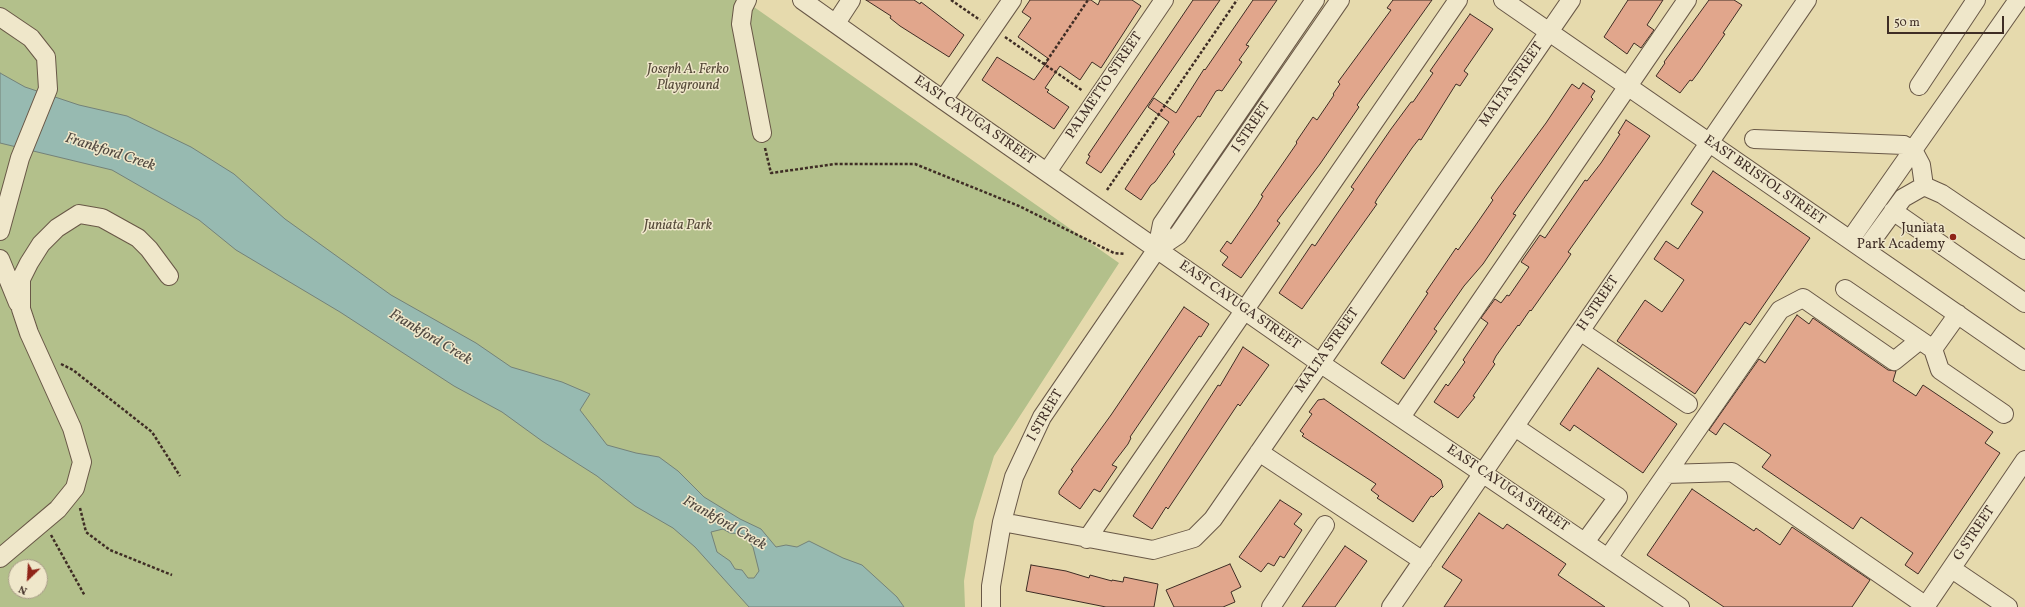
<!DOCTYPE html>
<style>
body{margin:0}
#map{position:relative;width:2025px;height:607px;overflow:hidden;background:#e6daad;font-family:Vollkorn,serif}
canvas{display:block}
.north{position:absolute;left:8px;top:559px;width:40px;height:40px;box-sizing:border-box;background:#efe7ca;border:1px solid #a99d88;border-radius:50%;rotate:205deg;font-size:11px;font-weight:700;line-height:16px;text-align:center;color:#3f2d25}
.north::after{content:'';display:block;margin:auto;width:14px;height:18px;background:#8f2418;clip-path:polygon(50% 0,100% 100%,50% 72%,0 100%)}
.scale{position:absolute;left:1887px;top:16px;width:117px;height:18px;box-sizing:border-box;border:2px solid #3f2d25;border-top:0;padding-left:5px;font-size:12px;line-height:14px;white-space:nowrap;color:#3f2d25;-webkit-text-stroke:3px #efe7ca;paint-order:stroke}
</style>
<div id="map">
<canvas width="2025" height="607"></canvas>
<div class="north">N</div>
<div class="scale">50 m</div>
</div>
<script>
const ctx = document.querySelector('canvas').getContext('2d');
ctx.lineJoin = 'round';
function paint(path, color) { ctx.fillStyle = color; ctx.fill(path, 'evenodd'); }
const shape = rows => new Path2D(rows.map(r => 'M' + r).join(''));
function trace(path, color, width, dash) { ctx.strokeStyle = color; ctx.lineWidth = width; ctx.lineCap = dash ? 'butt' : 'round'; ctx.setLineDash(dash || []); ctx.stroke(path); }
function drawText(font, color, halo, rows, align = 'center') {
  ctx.font = font + ' Vollkorn,serif'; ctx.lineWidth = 3; ctx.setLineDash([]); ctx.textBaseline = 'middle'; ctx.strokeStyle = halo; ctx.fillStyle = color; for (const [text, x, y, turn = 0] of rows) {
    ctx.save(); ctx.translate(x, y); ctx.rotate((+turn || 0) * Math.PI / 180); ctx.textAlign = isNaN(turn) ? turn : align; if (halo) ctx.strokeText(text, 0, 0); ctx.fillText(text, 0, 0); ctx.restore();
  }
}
paint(shape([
 [0,0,744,0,1119,263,994,456,974,521,964,581,965,607,0,607],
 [16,567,40,567,40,591,16,591]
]), '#b3c08b');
const water = shape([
 [0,73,25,87,79,105,127,116,191,147,234,174,285,219,391,295,476,343,511,367,562,382,590,394,580,410,607,445,636,453,659,457,678,471,704,497,740,519,761,529,776,547,786,545,797,547,809,541,843,558,862,565,897,597,904,607,749,607,695,547,673,528,635,506,597,476,542,441,502,412,454,386,340,312,236,250,199,220,112,170,0,143,0,73],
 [723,529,730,533,743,534,753,547,759,571,754,578,748,578,742,570,735,569,730,561,717,552,711,532,723,529]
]);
paint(water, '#97bab1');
trace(water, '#748279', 1);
const building = shape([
 [866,0,914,0,920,4,921,2,964,35,949,57,900,26,890,18,891,16,866,0],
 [1030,0,1091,0,1098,5,1100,0,1132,0,1141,6,1101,68,1092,62,1080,80,1060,66,1045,88,1049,90,1047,92,1069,107,1054,129,982,80,997,57,1034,80,1049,59,1018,37,1031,18,1022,12,1030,0],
 [1193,0,1220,0,1101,173,1086,163,1090,156,1088,155,1193,0],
 [1253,0,1277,0,1246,45,1249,46,1239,60,1242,62,1222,91,1219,90,1216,91,1200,117,1198,116,1173,152,1175,154,1155,182,1151,185,1141,200,1125,189,1169,122,1148,107,1154,98,1176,113,1204,69,1205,70,1253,0],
 [1393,0,1432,0,1357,105,1359,107,1320,164,1277,221,1280,223,1241,278,1222,265,1228,257,1220,251,1227,241,1231,244,1257,206,1263,196,1261,195,1297,143,1296,142,1313,117,1317,120,1334,95,1333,94,1340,84,1338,82,1391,10,1387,8,1393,0],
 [1628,0,1663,0,1647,25,1654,30,1641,48,1634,43,1627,54,1604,37,1628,0],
 [1709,0,1734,0,1742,5,1723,33,1725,34,1698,73,1692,81,1690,80,1680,93,1656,76,1665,63,1664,62,1709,0],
 [1470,14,1493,29,1464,71,1468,74,1460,86,1456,84,1421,140,1419,139,1412,148,1377,199,1375,203,1377,204,1302,309,1279,293,1312,244,1315,246,1334,218,1354,189,1351,187,1391,129,1411,102,1413,102,1433,73,1430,71,1470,14],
 [1583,83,1595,91,1591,97,1593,99,1513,214,1516,215,1483,264,1464,286,1434,329,1437,331,1404,379,1381,363,1428,293,1426,292,1456,248,1458,250,1473,229,1493,200,1491,198,1498,188,1546,123,1572,84,1579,89,1583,83],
 [1626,120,1650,136,1568,252,1571,254,1565,263,1531,311,1530,310,1519,326,1518,325,1496,356,1493,362,1495,364,1473,396,1475,397,1458,418,1434,402,1446,384,1448,386,1465,362,1463,360,1488,323,1481,318,1495,299,1501,303,1507,295,1509,296,1529,267,1521,262,1540,235,1545,238,1585,180,1587,181,1601,163,1620,134,1618,133,1626,120],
 [1713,171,1810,238,1750,325,1745,322,1695,394,1617,341,1645,300,1662,312,1684,280,1654,259,1666,241,1678,249,1703,212,1691,204,1713,171],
 [1184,307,1209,324,1201,337,1199,336,1130,437,1131,438,1128,444,1112,465,1117,467,1100,492,1094,489,1080,509,1059,494,1059,491,1073,471,1071,470,1111,415,1184,307],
 [1797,315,1809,324,1813,318,1888,370,1896,371,1893,381,1916,396,1923,385,1993,432,1985,443,2000,453,1918,574,1905,565,1913,553,1861,517,1853,529,1762,467,1771,455,1724,423,1716,435,1709,430,1759,359,1765,363,1797,315],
 [1243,347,1269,365,1240,406,1238,404,1168,509,1166,507,1152,529,1133,516,1218,385,1220,386,1243,347],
 [1598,368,1677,424,1643,473,1574,425,1570,431,1560,424,1598,368],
 [1324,399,1441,480,1443,487,1433,497,1431,496,1413,522,1377,498,1379,496,1371,490,1376,484,1302,436,1304,434,1300,431,1312,414,1309,412,1318,400,1324,399],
 [1692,489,1754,531,1756,528,1780,545,1792,527,1870,580,1852,607,1724,607,1647,555,1692,489],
 [1280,500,1302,514,1294,524,1302,530,1284,558,1280,556,1274,566,1268,563,1261,572,1239,557,1280,500],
 [1479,513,1503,529,1507,524,1566,564,1558,575,1605,607,1444,607,1462,580,1442,567,1479,513],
 [1345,546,1367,561,1335,607,1302,607,1345,546],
 [1230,564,1241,587,1231,592,1235,602,1223,607,1174,607,1166,590,1230,564],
 [1031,565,1066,571,1089,578,1090,575,1112,581,1112,580,1123,582,1124,577,1158,584,1154,607,1106,607,1026,591,1031,565]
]);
paint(building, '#e1a68c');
trace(building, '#3f2d25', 1);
const minor = shape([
 [747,0,743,8,741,24,762,133],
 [802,0,943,100,1320,363,1680,607],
 [1503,0,2025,361],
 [0,17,31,38,46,57,48,89,20,158,0,231],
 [836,23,851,0],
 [1919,86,1976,0],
 [943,100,1012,0],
 [1754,139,1904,145,1913,150,2018,0],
 [1047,172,1164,0],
 [1893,211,2025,303],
 [1850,240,1913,150,1921,165,1924,186],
 [1157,249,1178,235,1340,0],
 [1865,250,1903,198,1924,186,1942,194,2025,250],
 [0,259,18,303],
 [1845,289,1933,349,1958,314],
 [1580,331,1688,404],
 [1933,349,1940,370,2004,414],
 [1401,417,1687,0],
 [1515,427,1618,497,1585,542],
 [1259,452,1423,561],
 [1666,474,1732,472,1926,606],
 [1002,522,1153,550,1194,538,1213,519,1571,0],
 [1087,539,1458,0],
 [0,558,58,509,75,488,82,462,72,428,29,333,21,309,21,279,29,263,41,244,57,228,79,214,102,218,138,238,149,249,169,276],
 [1608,558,1780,310,1803,298,1894,361,1920,340],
 [1952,569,2008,607],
 [991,607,991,586,1002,522,1014,477,1042,417,1157,249,1162,224,1315,0],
 [1271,607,1325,525],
 [1391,607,1807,0],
 [1925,607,2025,460]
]);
trace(minor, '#695847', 20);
trace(shape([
 [951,0,980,20],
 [1005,37,1083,91],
 [1044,65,1088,0],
 [765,148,771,173,835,164,915,164,1019,206,1114,253,1125,254],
 [1107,190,1237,0],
 [61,364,73,370,152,432,180,476],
 [80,508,86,532,110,550,172,575],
 [51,535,85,596]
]), '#3f2d25', 2.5, [3, 2]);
trace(minor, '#efe7ca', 18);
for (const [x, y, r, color] of [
 [1953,237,4,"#8f2418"]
]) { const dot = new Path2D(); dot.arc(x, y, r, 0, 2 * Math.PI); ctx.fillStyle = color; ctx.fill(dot); trace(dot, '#efe7ca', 1.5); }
drawText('italic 14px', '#564a39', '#efe7ca', [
 ["Joseph A. Ferko",688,70],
 ["Playground",688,86],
 ["Juniata Park",678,226]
]);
drawText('14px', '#3f2d25', '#efe7ca', [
 ["MALTA STREET",1512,85,-55],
 ["PALMETTO STREET",1105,86,-56],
 ["EAST CAYUGA STREET",974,121,35],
 ["I STREET",1252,128,-56],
 ["EAST BRISTOL STREET",1764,181,35],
 ["H STREET",1599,304,-56],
 ["EAST CAYUGA STREET",1239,306,35],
 ["MALTA STREET",1328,351,-55],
 ["I STREET",1046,416,-60],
 ["EAST CAYUGA STREET",1507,489,34],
 ["G STREET",1975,534,-56]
]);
drawText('14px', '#3f2d25', '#efe7ca', [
 ["Juniata",1945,229],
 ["Park Academy",1945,245]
], 'right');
drawText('italic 15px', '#514941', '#efe7ca', [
 ["Frankford Creek",110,153,18],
 ["Frankford Creek",430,338,31],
 ["Frankford Creek",724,524,30]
]);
</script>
